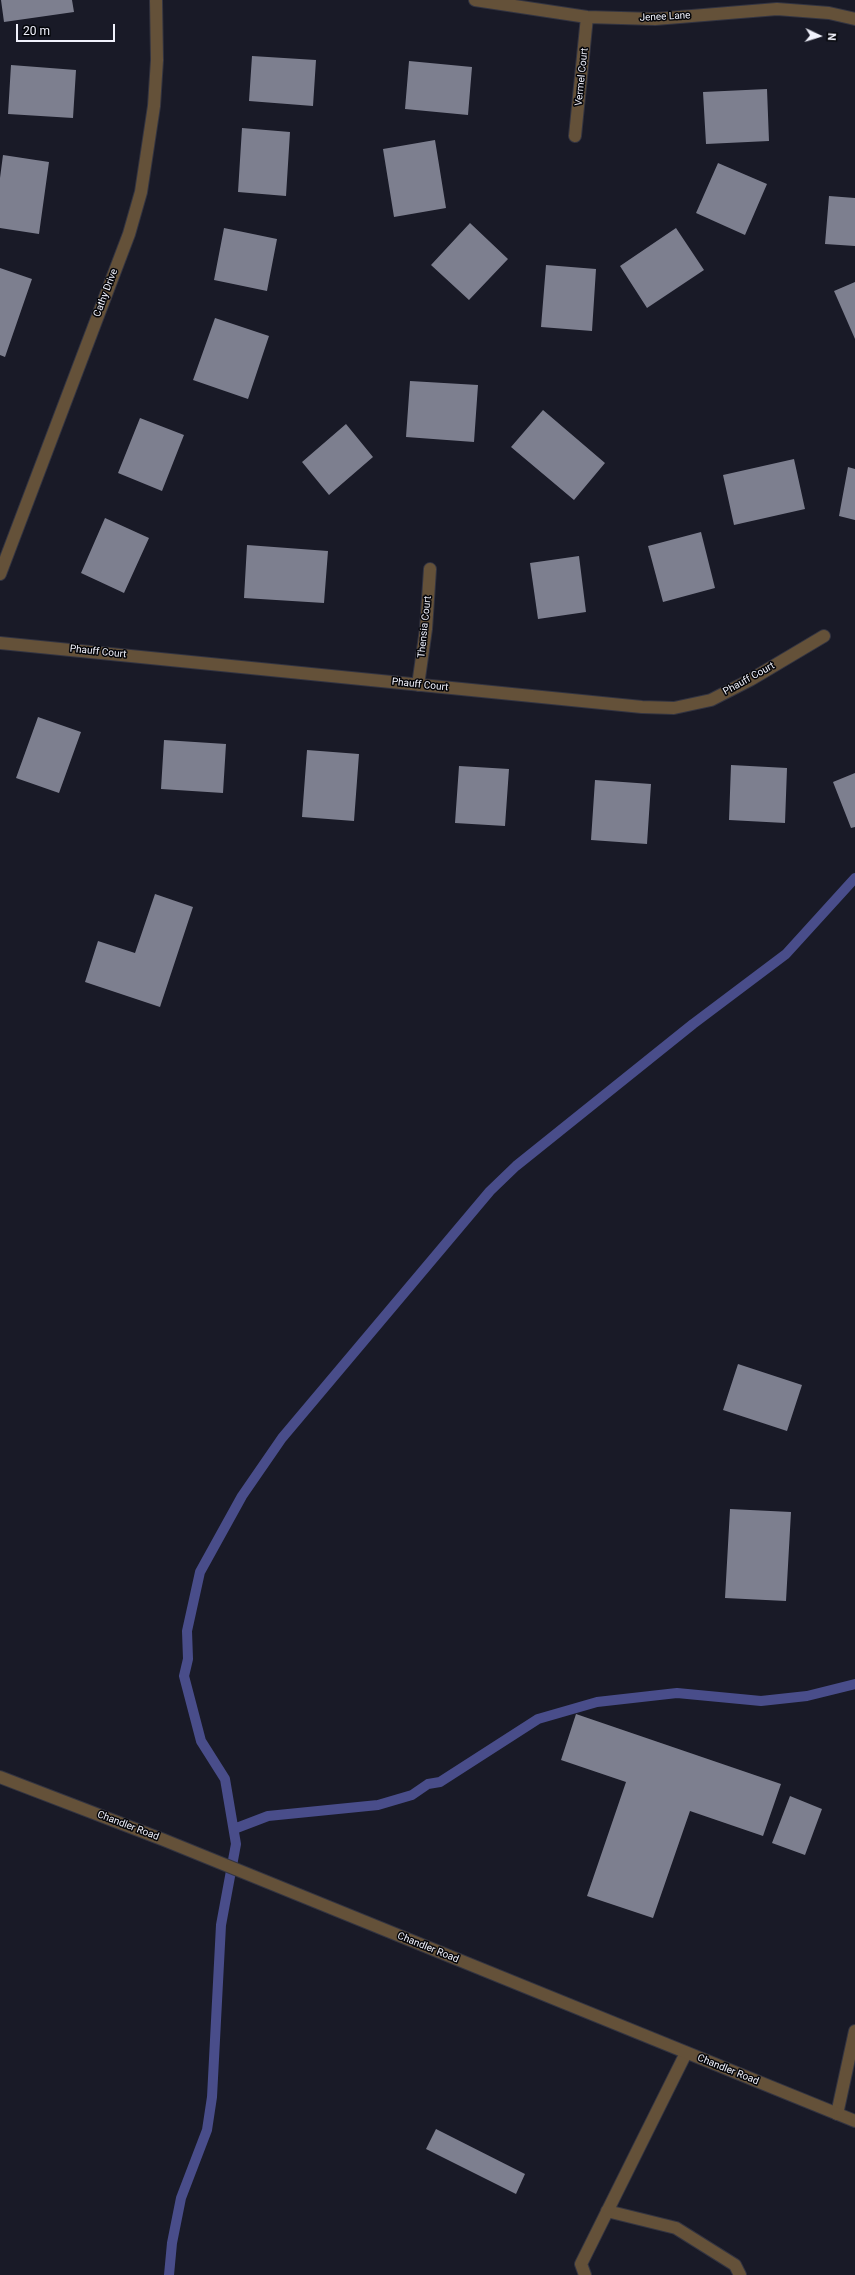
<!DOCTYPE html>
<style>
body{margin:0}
#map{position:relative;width:855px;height:2275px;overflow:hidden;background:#191a27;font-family:Roboto,sans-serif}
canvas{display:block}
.north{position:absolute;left:799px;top:16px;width:40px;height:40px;-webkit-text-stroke:3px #05060b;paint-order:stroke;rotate:94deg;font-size:11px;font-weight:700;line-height:16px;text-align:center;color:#f1f2fc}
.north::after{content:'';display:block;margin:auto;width:14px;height:18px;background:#f1f2fc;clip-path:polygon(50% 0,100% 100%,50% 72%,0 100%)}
.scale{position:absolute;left:16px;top:24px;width:99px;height:18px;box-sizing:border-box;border:2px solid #f1f2fc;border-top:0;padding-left:5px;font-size:12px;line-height:14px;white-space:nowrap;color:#f1f2fc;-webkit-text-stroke:3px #05060b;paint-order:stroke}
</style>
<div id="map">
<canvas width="855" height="2275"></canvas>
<div class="north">N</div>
<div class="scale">20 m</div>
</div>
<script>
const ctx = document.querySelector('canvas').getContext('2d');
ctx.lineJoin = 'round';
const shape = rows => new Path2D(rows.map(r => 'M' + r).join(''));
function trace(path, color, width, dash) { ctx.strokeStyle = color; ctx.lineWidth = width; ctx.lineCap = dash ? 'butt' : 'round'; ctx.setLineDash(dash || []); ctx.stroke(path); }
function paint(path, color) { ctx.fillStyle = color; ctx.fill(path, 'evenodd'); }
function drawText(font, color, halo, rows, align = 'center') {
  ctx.font = font + ' Roboto,sans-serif'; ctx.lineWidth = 3; ctx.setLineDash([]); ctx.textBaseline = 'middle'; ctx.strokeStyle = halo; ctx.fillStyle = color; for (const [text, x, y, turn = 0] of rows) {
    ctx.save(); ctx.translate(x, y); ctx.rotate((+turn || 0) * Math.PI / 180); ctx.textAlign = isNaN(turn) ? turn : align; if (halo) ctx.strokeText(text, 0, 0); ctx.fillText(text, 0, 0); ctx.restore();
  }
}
trace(shape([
 [234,1829,268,1816,378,1805,412,1795,428,1784,440,1782,538,1719,597,1702,677,1693,761,1701,807,1696,855,1684],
 [169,2275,172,2243,181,2198,207,2130,212,2097,221,1925,236,1844,225,1779,201,1741,184,1676,188,1659,187,1631,200,1572,242,1496,282,1438,490,1191,516,1166,693,1024,786,954,855,878]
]), '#494d8a', 10);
paint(shape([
 [1,0,72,0,74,12,4,22],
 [252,56,316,60,313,106,249,101],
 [409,61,472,67,468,115,405,109],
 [11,65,76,70,73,118,8,114],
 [767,89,769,141,706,144,703,92],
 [242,128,290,132,286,196,238,192],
 [435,140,446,208,394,217,383,149],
 [3,155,49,162,39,234,0,228,0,178],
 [718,163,767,184,745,235,696,213],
 [829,196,855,198,855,246,825,244],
 [470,223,508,259,469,300,431,265],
 [224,228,277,239,267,291,214,280],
 [676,228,704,270,647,308,620,266],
 [546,265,596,269,592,331,541,327],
 [0,268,32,279,5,357,0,355],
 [855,282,855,339,834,291],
 [215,318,269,336,248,399,193,380],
 [410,381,478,385,474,442,406,437],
 [543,410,605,463,574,500,511,447],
 [140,418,184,435,162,491,118,473],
 [346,424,373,457,329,495,302,462],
 [794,459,805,509,734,525,723,475],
 [848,467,855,469,855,520,839,516],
 [105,518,149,538,124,593,81,573],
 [701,532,715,588,663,602,648,546],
 [247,545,328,551,324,603,244,598],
 [579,556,586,612,538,619,530,563],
 [38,717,81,732,59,793,16,778],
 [164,740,226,744,223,793,161,789],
 [307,750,359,754,354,821,302,817],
 [731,765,787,768,785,823,729,820],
 [459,766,509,769,505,826,455,823],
 [855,773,855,827,851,828,833,782],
 [595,780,651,784,647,844,591,840],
 [155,894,193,907,160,1007,85,982,98,941,135,953],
 [738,1364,802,1385,787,1431,723,1410],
 [730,1509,791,1512,786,1601,725,1598],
 [576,1714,781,1784,763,1836,690,1811,653,1918,587,1896,626,1782,561,1760],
 [790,1796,822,1809,805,1855,772,1843],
 [436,2129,525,2174,516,2194,426,2149]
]), '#7d7f8f');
const service = shape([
 [607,2211,676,2228,735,2265,740,2275],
 [585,2275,581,2264,686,2053]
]);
const minor = shape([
 [475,0,587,17,655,19,777,9,829,13,855,19],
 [575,136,587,17],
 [0,574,129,234,141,192,154,106,157,60,156,0],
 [0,643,642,707,674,708,711,700,750,680,824,636],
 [418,685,426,629,430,569],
 [837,2114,855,2031]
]);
const tertiary = shape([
 [0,1777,164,1840,855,2121]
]);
trace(service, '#333441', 14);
trace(minor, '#333441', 14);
trace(tertiary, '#333441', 14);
trace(service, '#645139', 12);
trace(minor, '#645139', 12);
trace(tertiary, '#645139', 12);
drawText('10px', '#f1f2fc', '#05060b', [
 ["Jenee Lane",665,17,-3],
 ["Vermel Court",582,77,-84],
 ["Cathy Drive",106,293,-69],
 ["Thensia Court",425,627,-84],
 ["Phauff Court",98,652,6],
 ["Phauff Court",749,679,-29],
 ["Phauff Court",420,685,6],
 ["Chandler Road",128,1826,21],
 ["Chandler Road",428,1948,22],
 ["Chandler Road",728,2070,22]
]);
</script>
